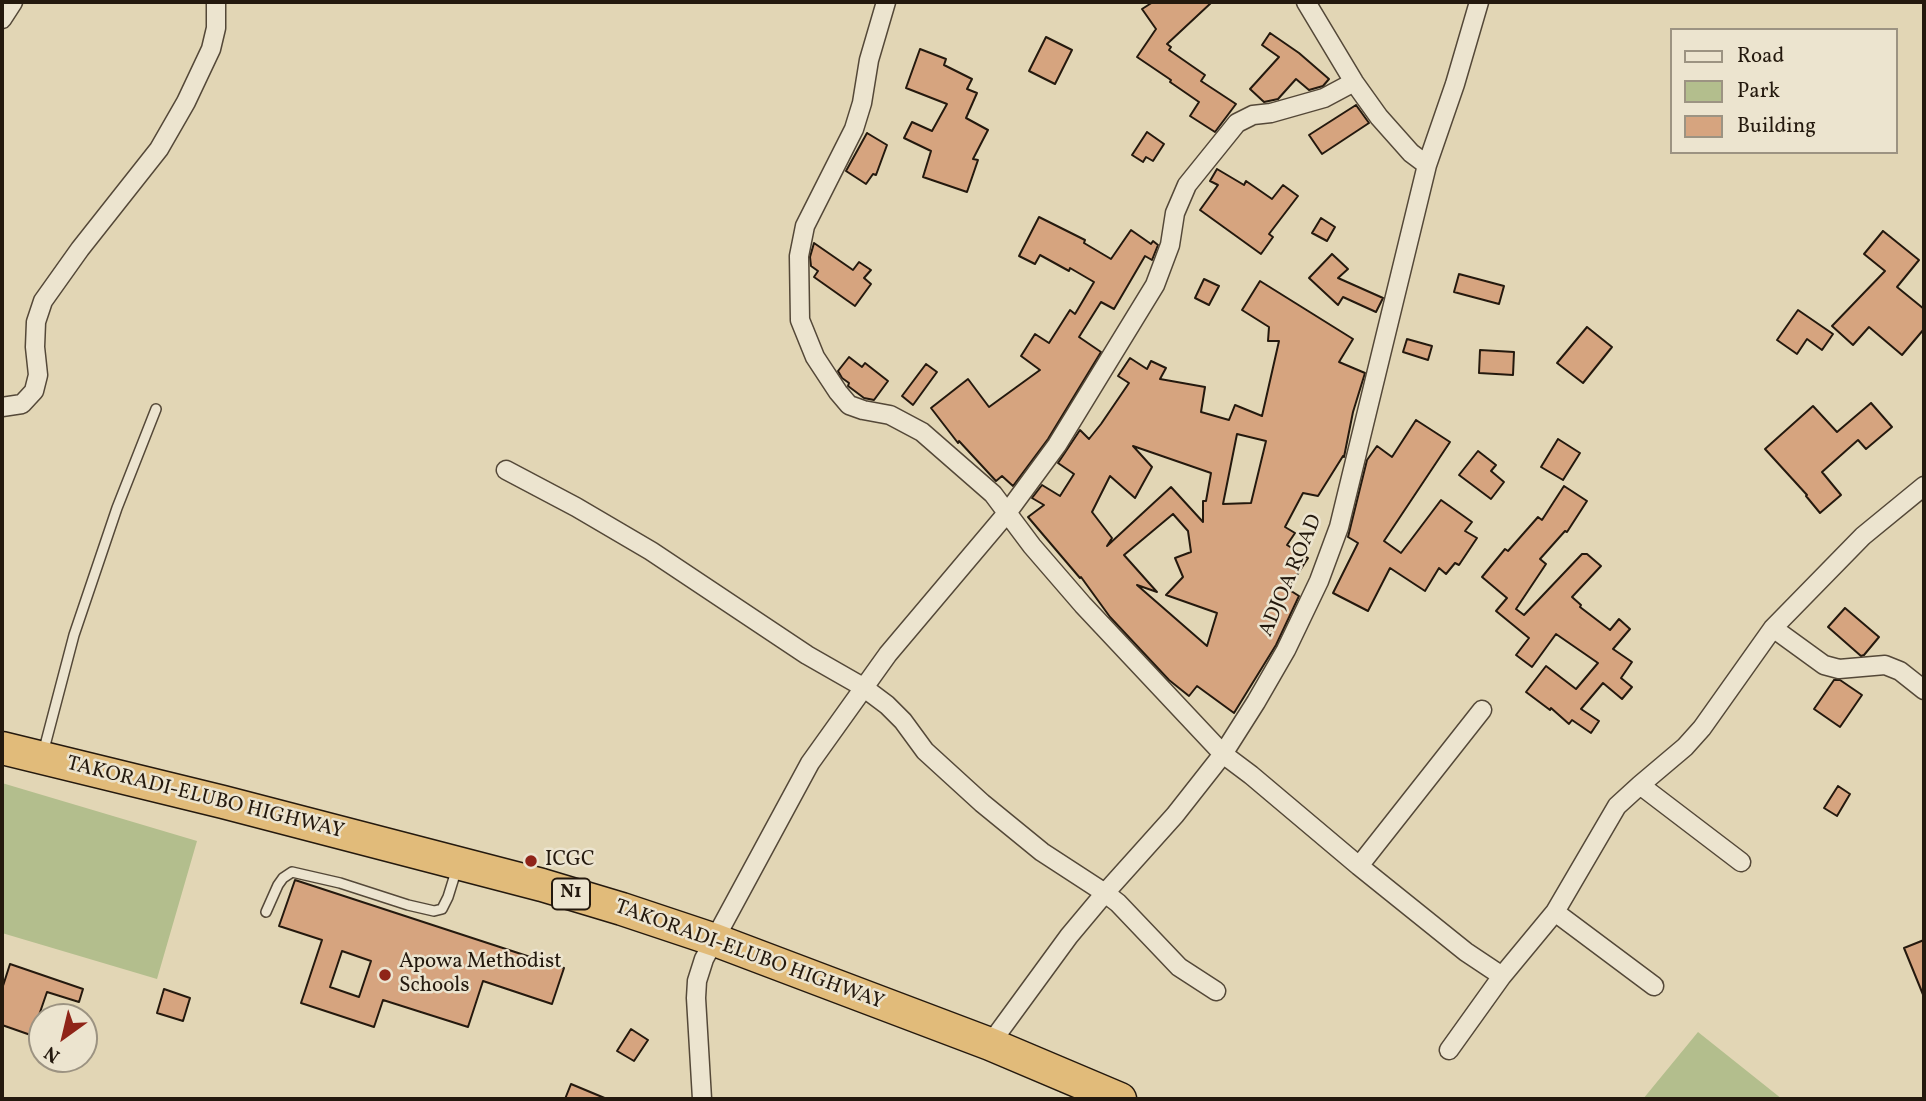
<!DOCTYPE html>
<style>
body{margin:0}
#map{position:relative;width:1926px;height:1101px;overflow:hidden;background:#e2d6b5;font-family:Vollkorn,serif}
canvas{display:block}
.frame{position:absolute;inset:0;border:4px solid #24190e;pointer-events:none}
.legend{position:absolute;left:1670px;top:28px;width:228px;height:126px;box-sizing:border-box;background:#ece4cf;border:2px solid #9c9382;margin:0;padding:9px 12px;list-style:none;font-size:21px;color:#24190e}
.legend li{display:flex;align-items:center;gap:14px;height:35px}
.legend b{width:35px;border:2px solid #9c9382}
.north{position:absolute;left:28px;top:1003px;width:70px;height:70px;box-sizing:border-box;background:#ece4cf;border:2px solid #9c9382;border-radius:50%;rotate:214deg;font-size:19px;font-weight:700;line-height:28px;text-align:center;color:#24190e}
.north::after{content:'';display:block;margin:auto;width:24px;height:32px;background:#8f2418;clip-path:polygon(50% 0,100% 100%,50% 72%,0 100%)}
</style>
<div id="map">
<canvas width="1926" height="1101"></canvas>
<div class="frame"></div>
<ul class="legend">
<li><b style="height:9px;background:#ece4cf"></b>Road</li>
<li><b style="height:19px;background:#b3be8d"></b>Park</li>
<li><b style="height:19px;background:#d6a47f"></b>Building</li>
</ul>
<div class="north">N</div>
</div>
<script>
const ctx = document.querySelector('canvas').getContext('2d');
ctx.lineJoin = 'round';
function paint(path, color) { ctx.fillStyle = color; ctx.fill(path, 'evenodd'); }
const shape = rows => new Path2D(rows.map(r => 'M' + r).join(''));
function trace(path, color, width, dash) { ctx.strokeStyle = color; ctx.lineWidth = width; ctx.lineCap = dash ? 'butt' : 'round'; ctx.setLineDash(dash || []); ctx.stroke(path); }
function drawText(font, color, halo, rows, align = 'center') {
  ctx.font = font + ' Vollkorn,serif'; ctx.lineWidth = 5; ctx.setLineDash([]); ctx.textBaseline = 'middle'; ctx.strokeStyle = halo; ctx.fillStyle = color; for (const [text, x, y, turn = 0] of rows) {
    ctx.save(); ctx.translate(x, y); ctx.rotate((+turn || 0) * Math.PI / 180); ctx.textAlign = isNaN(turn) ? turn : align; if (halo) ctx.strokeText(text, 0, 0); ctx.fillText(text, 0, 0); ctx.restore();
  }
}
paint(shape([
 [2,783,197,841,157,979,2,933],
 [1698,1032,1782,1099,1643,1099]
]), '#b3be8d');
const building = shape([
 [1153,2,1212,2,1167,44,1171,47,1169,50,1205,75,1201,81,1236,104,1215,132,1190,116,1199,102,1170,82,1171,80,1137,57,1156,29,1142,9,1153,2],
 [1270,33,1299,53,1329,79,1323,86,1309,90,1296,79,1278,99,1264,102,1250,89,1279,57,1262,45,1270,33],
 [1046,37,1072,50,1055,84,1029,71,1046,37],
 [920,49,946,59,944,65,972,79,967,89,977,93,966,118,988,130,973,159,978,160,967,192,923,177,931,151,904,138,912,122,932,131,947,104,906,88,920,49],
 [1356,105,1369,123,1322,154,1309,135,1356,105],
 [1147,132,1164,144,1153,161,1146,157,1143,162,1132,155,1147,132],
 [867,133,887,145,876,175,873,174,866,184,846,171,867,133],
 [1217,169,1244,185,1246,181,1272,199,1283,185,1298,196,1269,234,1273,237,1261,254,1200,210,1218,185,1210,181,1217,169],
 [1039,217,1085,240,1084,243,1111,259,1131,230,1151,244,1153,241,1158,245,1152,260,1145,256,1114,309,1101,302,1079,337,1101,352,1048,439,1013,486,1002,476,996,481,959,441,958,443,931,408,968,379,989,407,1040,370,1021,356,1035,334,1049,343,1070,310,1075,314,1094,282,1070,268,1069,271,1040,255,1035,264,1019,256,1039,217],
 [1321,218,1335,227,1327,241,1312,233,1321,218],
 [1883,231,1919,260,1897,287,1924,309,1924,329,1902,355,1869,327,1853,345,1832,326,1885,271,1864,254,1883,231],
 [814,243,853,270,859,262,871,270,864,278,871,284,855,306,814,277,818,271,811,266,810,257,814,243],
 [1332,254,1348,269,1338,278,1383,298,1376,312,1343,297,1338,305,1309,278,1332,254],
 [1459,274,1504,286,1499,304,1454,292,1459,274],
 [1204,279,1219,286,1209,305,1195,298,1204,279],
 [1260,281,1353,339,1339,362,1365,373,1353,412,1344,457,1343,456,1318,496,1303,493,1285,527,1295,533,1287,545,1308,558,1288,589,1299,596,1276,645,1234,713,1197,686,1189,696,1169,680,1110,617,1081,577,1080,578,1028,517,1044,505,1032,498,1042,485,1060,496,1074,474,1058,463,1080,430,1089,439,1101,424,1129,383,1118,376,1130,358,1147,369,1151,361,1166,368,1160,379,1205,387,1201,412,1229,420,1235,405,1262,416,1279,341,1268,341,1269,327,1242,310,1260,281],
 [1237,434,1266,441,1251,503,1223,504,1237,434],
 [1133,446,1211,473,1206,501,1203,501,1203,522,1171,487,1107,546,1112,538,1092,512,1110,476,1135,498,1152,467,1133,446],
 [1173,514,1188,531,1191,552,1175,558,1183,577,1166,595,1217,613,1207,646,1137,585,1157,592,1124,555,1173,514],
 [1798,310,1833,334,1822,350,1807,339,1797,354,1777,340,1798,310],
 [1587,327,1612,347,1583,383,1557,363,1587,327],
 [1407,339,1432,346,1428,360,1403,352,1407,339],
 [1480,350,1514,352,1513,375,1479,373,1480,350],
 [849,357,862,367,865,363,888,381,874,400,864,398,848,386,849,383,842,378,838,371,849,357],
 [926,364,937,372,913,405,902,396,926,364],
 [1871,403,1892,427,1866,449,1858,440,1822,472,1841,495,1820,513,1806,496,1807,495,1765,449,1813,406,1837,432,1871,403],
 [1416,420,1450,442,1384,541,1401,553,1441,500,1472,522,1465,531,1477,538,1459,565,1455,563,1446,574,1439,568,1425,591,1390,568,1368,611,1333,593,1358,543,1348,537,1367,460,1377,446,1392,457,1416,420],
 [1558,439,1580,453,1563,480,1541,467,1558,439],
 [1478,451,1496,465,1491,471,1504,482,1491,499,1459,475,1478,451],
 [1564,486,1587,501,1567,532,1565,531,1540,559,1546,564,1516,609,1524,615,1582,554,1587,554,1601,566,1572,597,1581,605,1580,607,1610,630,1619,619,1630,629,1613,649,1632,662,1621,678,1632,687,1622,699,1603,683,1581,709,1599,721,1591,733,1572,720,1569,724,1551,708,1550,710,1526,692,1546,666,1576,689,1598,663,1556,634,1532,667,1516,655,1529,638,1496,611,1507,598,1482,577,1505,549,1508,551,1538,517,1542,520,1564,486],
 [1845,608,1879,637,1864,655,1861,656,1828,627,1845,608],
 [1834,680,1840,680,1862,695,1840,727,1814,709,1834,680],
 [1838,786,1850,794,1837,816,1824,808,1838,786],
 [295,880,564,968,552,1004,483,981,468,1027,383,1000,374,1027,301,1003,322,940,279,926,295,880],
 [342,951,371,961,359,997,330,987,342,951],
 [1924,940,1924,997,1904,948,1924,940],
 [10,964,83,989,79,1002,47,992,37,1021,42,1022,42,1039,2,1025,2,989,10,964],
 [164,989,190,998,183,1021,157,1013,164,989],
 [631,1029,648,1040,634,1061,617,1051,631,1029],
 [571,1084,607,1099,565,1099,571,1084]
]);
paint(building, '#d6a47f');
trace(building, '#24190e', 2);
const lane = shape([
 [43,753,74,635,117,508,156,409],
 [266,912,278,885,283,878,292,872,340,883,408,905,434,911,442,909,448,897,457,868]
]);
const street = shape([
 [886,2,869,60,862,103,854,129,805,226,799,256,800,320,815,357,838,392,849,405,863,410,890,415,922,432,993,494,1032,546,1083,605,1223,754,1251,775,1359,866,1466,952,1502,976],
 [1306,2,1354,82,1379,117,1411,153,1427,165],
 [2,19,13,2],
 [2,407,22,404,34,391,38,375,35,347,36,322,43,301,80,249,159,149,186,102,211,49,216,28,216,2],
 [506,470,576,507,651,551,807,655,863,687,887,705,903,721,925,751,982,803,1042,852,1105,893,1118,903,1179,967,1216,991],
 [1773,628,1824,665,1839,669,1885,665,1900,671,1924,690],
 [1640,785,1741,862],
 [1359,866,1482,710],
 [1555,912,1654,986],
 [990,1044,1069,936,1105,893,1175,815,1223,754,1256,702,1286,650,1319,581,1339,527,1427,165,1455,84,1479,2],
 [1449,1050,1502,976,1555,912,1617,806,1640,785,1685,747,1702,728,1773,628,1863,536,1924,486],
 [702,1099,696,998,697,981,704,959,810,763,888,654,1007,513,1057,445,1155,285,1170,245,1175,213,1187,185,1237,123,1253,115,1271,113,1324,98,1354,82]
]);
const highway = shape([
 [2,748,223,802,542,885,622,909,715,940,990,1044,1120,1099]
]);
trace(lane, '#544838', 12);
trace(street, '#544838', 21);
trace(highway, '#24190e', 35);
trace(lane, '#ece4cf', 9);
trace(street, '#ece4cf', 18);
trace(highway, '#e1bb7a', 32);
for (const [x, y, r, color] of [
 [531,861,7,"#8f2418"],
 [385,975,7,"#8f2418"]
]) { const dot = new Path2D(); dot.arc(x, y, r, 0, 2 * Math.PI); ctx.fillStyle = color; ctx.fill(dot); trace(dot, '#ece4cf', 2.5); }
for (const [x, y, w] of [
 [571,894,38]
]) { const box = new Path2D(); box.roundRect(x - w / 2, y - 15.5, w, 31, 5); ctx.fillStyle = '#ece4cf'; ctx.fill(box); trace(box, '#24190e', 2); }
drawText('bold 19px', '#24190e', null, [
 ["N1",571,894]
]);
drawText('21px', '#24190e', '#ece4cf', [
 ["ADJOA ROAD",1292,576,-67],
 ["TAKORADI-ELUBO HIGHWAY",205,799,14],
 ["TAKORADI-ELUBO HIGHWAY",749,956,20]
]);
drawText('21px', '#24190e', '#ece4cf', [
 ["ICGC",545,861],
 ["Apowa Methodist",399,963],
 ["Schools",399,987]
], 'left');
</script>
